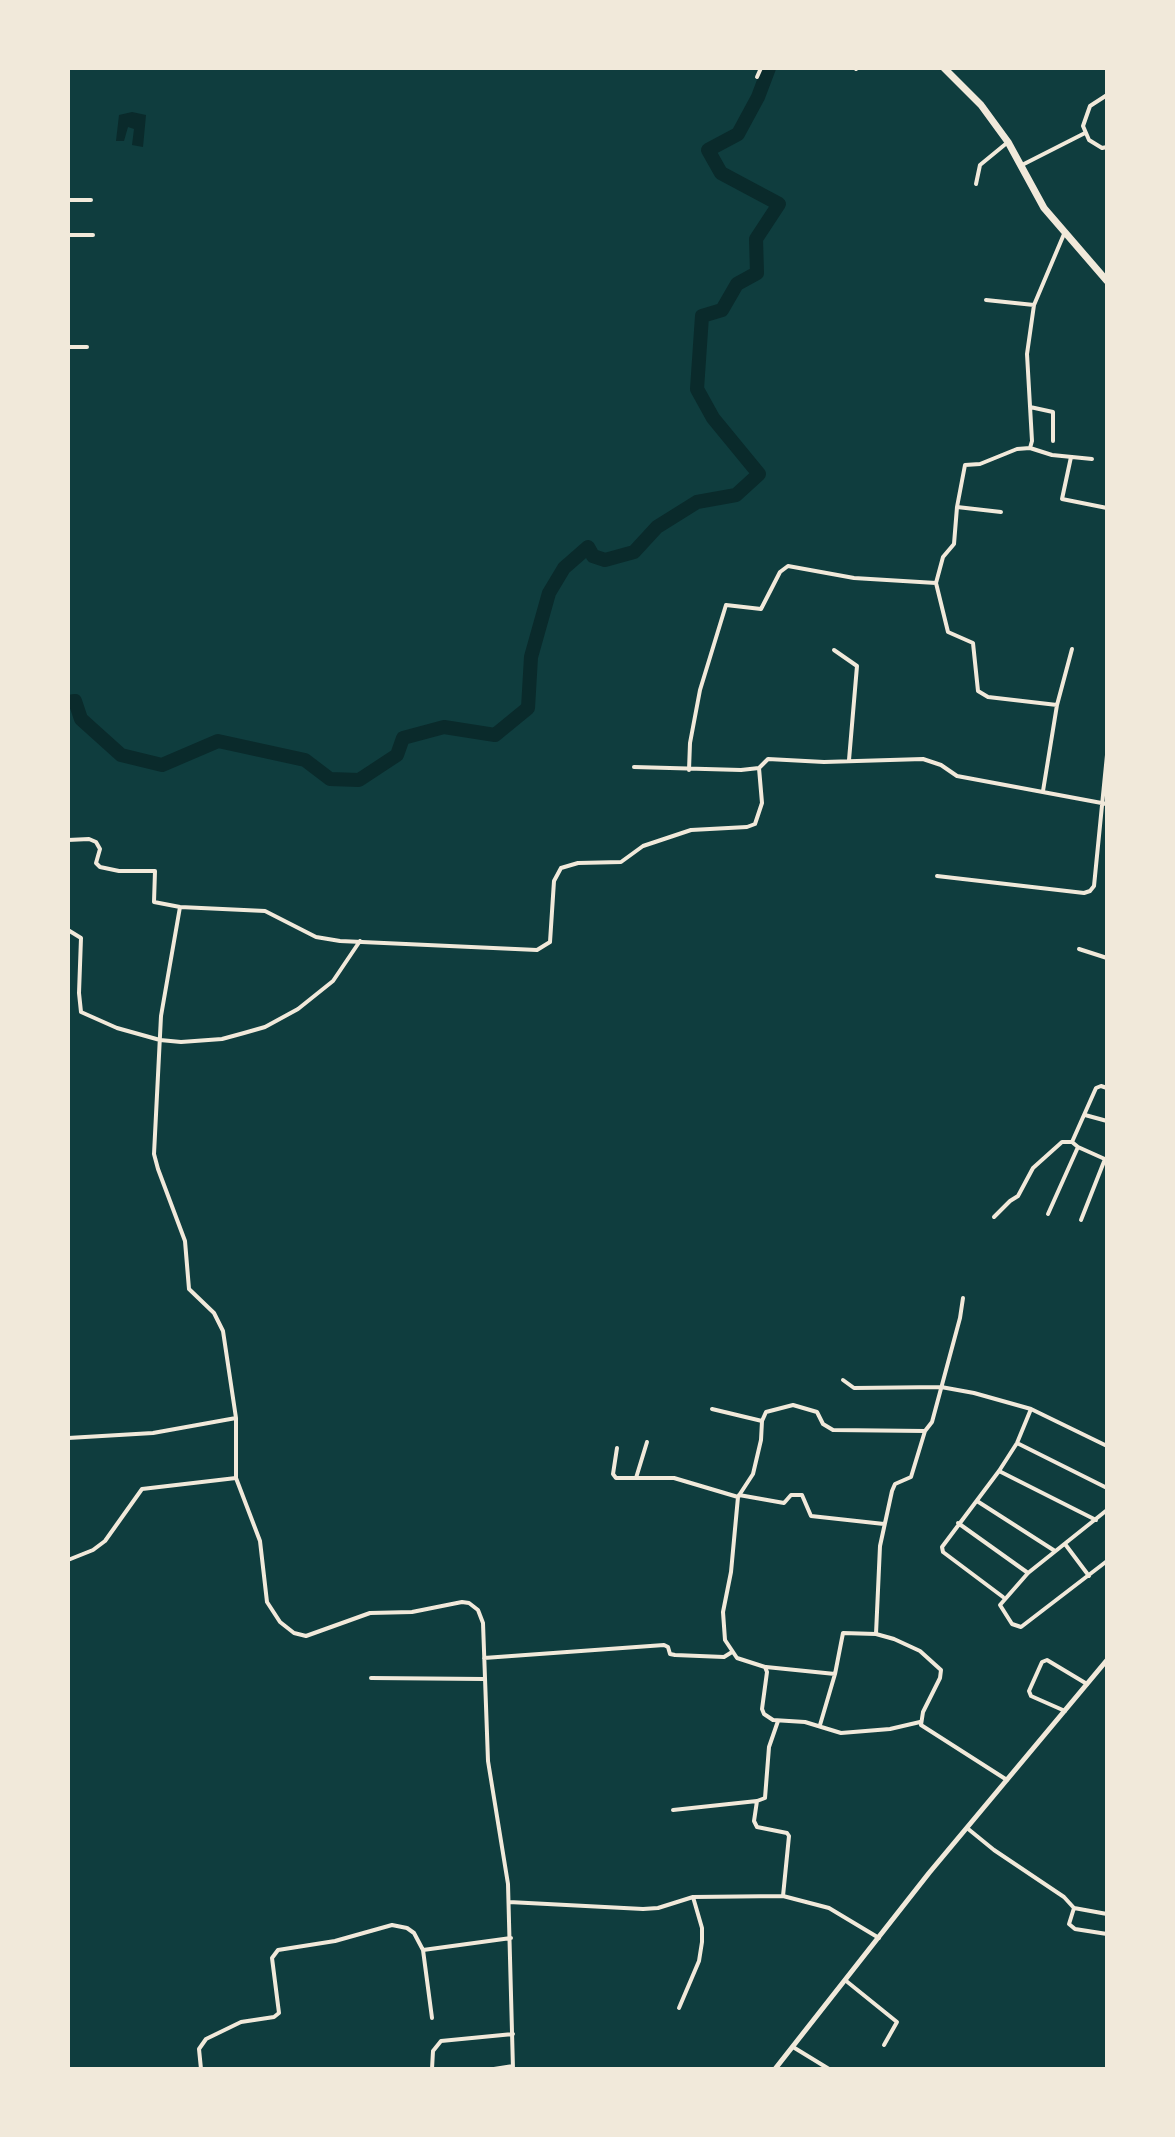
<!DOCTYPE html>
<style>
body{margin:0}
#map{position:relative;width:1175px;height:2137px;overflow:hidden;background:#0f3d3e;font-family:"Open Sans",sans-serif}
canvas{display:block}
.frame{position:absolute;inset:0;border:70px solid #f1e9da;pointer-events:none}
</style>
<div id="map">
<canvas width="1175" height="2137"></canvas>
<div class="frame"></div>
</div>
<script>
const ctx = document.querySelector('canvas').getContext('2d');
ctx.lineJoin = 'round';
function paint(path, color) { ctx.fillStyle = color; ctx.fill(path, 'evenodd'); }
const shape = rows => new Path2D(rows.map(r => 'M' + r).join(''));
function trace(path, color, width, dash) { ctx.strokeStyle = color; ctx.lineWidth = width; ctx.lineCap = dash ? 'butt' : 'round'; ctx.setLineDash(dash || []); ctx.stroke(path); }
paint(shape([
 [132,112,146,115,143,147,132,145,134,129,128,127,124,141,116,141,119,115]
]), '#0a2a2b');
trace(shape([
 [68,702,75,701,81,719,121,755,162,765,218,741,305,760,330,779,359,780,397,755,403,738,444,727,495,735,528,708,531,657,549,593,564,568,588,547,593,556,605,560,634,552,657,527,697,502,736,495,759,474,713,418,697,389,702,316,722,310,737,284,757,273,756,239,779,204,721,173,708,150,738,134,758,97,769,68]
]), '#0a2a2b', 14);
trace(shape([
 [856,69,857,68],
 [757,77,761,68],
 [1107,95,1090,106,1083,126,1089,140,1102,148,1107,147],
 [1022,165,1085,133],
 [976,184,980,165,1008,142],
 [68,200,91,200],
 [68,235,93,235],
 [986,300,1034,305],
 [68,347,87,347],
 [1030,407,1053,412,1053,441],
 [1030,448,1032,441,1027,354,1034,305,1064,234],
 [1071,457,1062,499,1107,508],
 [957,507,1001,512],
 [834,650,857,666,849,760],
 [1057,705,1072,649],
 [634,767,741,770,759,768,768,759,824,762,923,759,941,765,957,776,1107,804],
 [689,770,690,743,700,690,726,605,761,609,780,572,788,566,854,578,936,583],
 [1043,791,1057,705,988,697,978,691,973,643,948,632,936,583,943,557,954,544,957,507,965,465,980,464,1017,449,1030,448,1052,455,1092,459],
 [68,840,89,839,96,842,100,849,96,863,100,867,119,871,155,871,154,902,180,907,265,911,316,937,340,941,537,950,550,942,554,881,561,868,578,863,621,862,643,846,691,830,747,827,755,824,762,803,759,768],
 [937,876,1084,893,1090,891,1094,886,1107,755],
 [180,907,161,1016,154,1154,158,1169,185,1241,189,1289,214,1313,223,1331,236,1418,236,1478,260,1541,267,1602,280,1622,294,1633,306,1636,370,1613,412,1612,462,1602,469,1603,478,1610,483,1623,488,1761,508,1884,513,2069],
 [68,930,81,938,79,993,81,1012,117,1028,160,1040,181,1042,222,1039,244,1033,265,1027,298,1009,333,981,360,941],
 [1079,949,1107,958],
 [1085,1115,1107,1121],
 [1072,1142,1096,1088,1101,1086,1107,1088],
 [1048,1214,1078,1147],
 [994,1217,1010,1201,1018,1196,1033,1168,1062,1142,1072,1142,1078,1147,1107,1160],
 [1081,1220,1105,1159],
 [843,1380,854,1388,941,1387,974,1393,1031,1409,1107,1446],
 [712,1409,762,1421,766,1412,793,1405,817,1412,823,1424,833,1430,925,1431,932,1422,960,1318,963,1298],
 [762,1421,761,1440,753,1474,738,1497,731,1572,723,1612,725,1640,737,1658,765,1667,767,1672,762,1709,764,1714,773,1720,805,1722,841,1733,890,1729,920,1722],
 [925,1431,911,1477,895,1484,892,1491,880,1546,876,1634,894,1639,920,1651,941,1670,940,1678,923,1712,921,1725,1007,1780],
 [68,1438,153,1433,236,1418],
 [1017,1443,1107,1488],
 [617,1448,613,1474,616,1478,674,1478,738,1497],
 [999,1471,1096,1520],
 [636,1478,647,1442],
 [739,1495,784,1503,791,1495,802,1495,811,1516,884,1524],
 [977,1501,1055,1551],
 [1107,1510,1028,1573,1000,1605,1012,1624,1021,1627,1107,1561],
 [958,1523,1028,1573],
 [1065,1544,1089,1576],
 [68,1560,93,1550,105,1541,142,1489,236,1478],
 [1003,1597,943,1552,942,1547,999,1471,1017,1443,1031,1409],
 [484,1658,664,1645,668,1647,670,1654,675,1655,724,1657,732,1652],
 [766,1667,835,1674],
 [371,1678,484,1679],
 [1065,1711,1031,1696,1029,1691,1042,1662,1047,1660,1087,1684],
 [820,1725,835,1674,843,1633,876,1634],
 [757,1801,765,1798,769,1747,778,1721],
 [673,1810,757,1801,754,1821,757,1827,787,1833,789,1836,783,1896],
 [967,1828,994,1850,1064,1897,1074,1908,1107,1914],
 [509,1902,643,1909,658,1908,693,1897,783,1896,829,1908,879,1938],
 [1074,1908,1069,1924,1075,1929,1107,1934],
 [423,1950,432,2018],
 [845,1980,897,2022,884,2045],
 [679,2008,699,1961,702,1942,702,1928,693,1897],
 [793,2047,829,2069],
 [201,2069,199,2049,206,2039,241,2022,274,2017,279,2013,272,1958,278,1950,335,1941,392,1925,407,1928,414,1933,423,1950,511,1938],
 [432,2069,433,2051,441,2041,513,2034],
 [494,2069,513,2066]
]), '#f1e9da', 4);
trace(shape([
 [775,2069,929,1873,1107,1660]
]), '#f1e9da', 5);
trace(shape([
 [944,68,981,105,1008,142,1044,208,1107,281]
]), '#f1e9da', 7);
</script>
